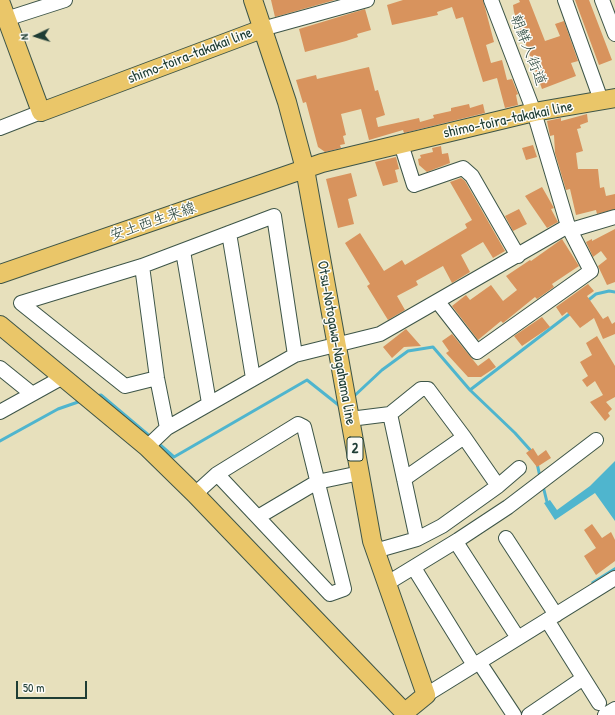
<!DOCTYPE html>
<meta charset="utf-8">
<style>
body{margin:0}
#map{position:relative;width:615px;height:715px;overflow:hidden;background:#e7e0bc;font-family:"Patrick Hand",sans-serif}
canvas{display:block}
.north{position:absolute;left:16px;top:16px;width:40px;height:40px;-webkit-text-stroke:3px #fdfcf7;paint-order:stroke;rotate:266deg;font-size:11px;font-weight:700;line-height:16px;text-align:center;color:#1f3d34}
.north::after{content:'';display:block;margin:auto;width:14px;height:18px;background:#1f3d34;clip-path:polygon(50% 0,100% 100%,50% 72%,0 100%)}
.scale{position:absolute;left:16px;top:681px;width:71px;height:18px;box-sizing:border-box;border:2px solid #1f3d34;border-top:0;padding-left:5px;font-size:12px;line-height:14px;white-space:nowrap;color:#1f3d34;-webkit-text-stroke:3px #fdfcf7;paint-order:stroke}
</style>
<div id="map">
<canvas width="615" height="715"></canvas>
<div class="north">N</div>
<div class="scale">50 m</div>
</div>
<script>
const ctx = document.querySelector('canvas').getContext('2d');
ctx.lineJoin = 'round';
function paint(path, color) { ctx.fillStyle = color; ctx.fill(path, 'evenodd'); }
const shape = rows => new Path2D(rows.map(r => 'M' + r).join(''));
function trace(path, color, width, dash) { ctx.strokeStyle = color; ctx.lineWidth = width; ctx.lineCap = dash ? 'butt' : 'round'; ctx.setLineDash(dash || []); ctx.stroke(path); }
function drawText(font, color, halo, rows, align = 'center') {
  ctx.font = font + ' "Patrick Hand","Klee One",sans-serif'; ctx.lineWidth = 3; ctx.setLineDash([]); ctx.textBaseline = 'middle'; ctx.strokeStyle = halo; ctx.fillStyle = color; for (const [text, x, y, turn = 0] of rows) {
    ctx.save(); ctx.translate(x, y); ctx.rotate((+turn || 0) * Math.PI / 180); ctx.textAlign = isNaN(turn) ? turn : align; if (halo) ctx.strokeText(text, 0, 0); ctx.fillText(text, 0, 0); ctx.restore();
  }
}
paint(shape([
 [615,461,615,521,595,493,555,520,544,503,550,500,557,510,590,486],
 [615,567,615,571,593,585,591,582]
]), '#4fb5ce');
trace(shape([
 [586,302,596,294,609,291,615,292],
 [470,390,572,312],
 [96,396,101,395,152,438],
 [352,398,382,370,408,351,433,347,470,390,515,433,532,452],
 [0,441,58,409,81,401],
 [158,443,174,457,307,380,341,407],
 [537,463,540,477],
 [543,486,547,502,549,505]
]), '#4fb5ce', 3);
paint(shape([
 [271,0,335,0,275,17],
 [403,0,483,0,494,42,486,45,491,63,502,60,507,80,512,79,518,94,516,95,518,105,505,108,497,78,483,82,463,17,456,19,452,7,437,12,438,15,392,25,387,5],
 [519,0,529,0,545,41,560,36,555,24,564,21,578,61,571,63,576,76,542,89,514,12,513,5,520,2],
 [575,0,589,0,612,60,599,65],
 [365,9,371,30,357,34,358,37,346,41,305,52,299,29],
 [369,67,375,91,378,90,385,115,376,118,378,127,419,118,420,122,434,118,433,115,451,111,451,108,469,104,470,108,483,104,485,113,404,133,403,130,369,140,361,109,341,114,346,135,343,136,345,144,340,145,341,148,325,152,318,147,306,102,303,103,296,80,316,75,317,79],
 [587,114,588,122,580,125,581,128,577,129,583,151,576,153,578,169,598,169,600,188,604,187,606,196,615,194,615,209,597,214,596,210,576,215,570,189,566,190,555,153,554,135,550,136,547,121,561,118,561,121],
 [533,145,537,157,526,160,522,148],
 [441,146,442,154,448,153,450,163,427,172,419,165,418,159,421,158,420,155,433,152,432,148],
 [396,157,399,169,395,170,398,182,383,186,375,162],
 [351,173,357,196,348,199,354,224,338,228,326,179],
 [461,178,465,181,505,251,493,258,483,242,461,255,470,272,452,283,443,266,416,281,418,285,397,296,405,310,388,320,367,286,370,284,345,243,360,233,384,271,402,260,405,265,467,228,465,224,472,220,450,182],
 [542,187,554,208,551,209,558,222,547,228,525,196],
 [519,209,527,224,513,231,505,216],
 [615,229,615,282,607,285,598,266,607,259,601,251,593,257,586,242,592,239,592,241],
 [562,239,579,266,552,284,554,287,537,299,535,297,503,323,501,321,478,340,452,306,466,295,470,300,491,285,503,301,517,290,506,276,530,260,531,261],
 [588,284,594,291,587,296,603,319,608,316,612,324,615,322,615,334,603,339,594,318,580,328,567,312,562,316,556,307],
 [542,317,550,327,522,346,514,336],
 [406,329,421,346,404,347,392,358,383,347],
 [452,334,478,366,489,358,496,367,481,377,468,377,446,353,449,351,442,341],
 [597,336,615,366,615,397,606,402,612,409,608,413,610,416,605,421,590,402,603,395,595,381,587,387,582,380,588,376,580,362,592,355,586,343],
 [533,448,538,456,546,450,551,458,537,467,526,453],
 [592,524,602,538,611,532,615,540,615,561,596,575,584,556,596,548,584,530]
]), '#d8935d');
const minor = shape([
 [565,0,601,100],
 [602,0,615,34],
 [0,18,6,19,65,0],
 [262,29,367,0],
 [0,128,41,112],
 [401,144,414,185,463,168,472,176,518,256],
 [571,230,615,217],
 [229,233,253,378],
 [183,251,209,403],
 [142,266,157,378,167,428],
 [438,302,477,352,591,271,568,226,534,112,491,0],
 [0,368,31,393],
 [157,378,125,386,21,303,142,266,274,216,295,355],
 [0,412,63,377],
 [390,414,417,539],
 [350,419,390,414,421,389,428,389,464,437,498,486,442,526,417,539,375,551],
 [147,447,167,428,295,355,380,334,568,226],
 [404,479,464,437],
 [498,486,519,468],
 [195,494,217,474,298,424,304,427,344,589,330,594,217,474],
 [258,517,317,482,360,473],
 [506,538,556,615],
 [456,542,518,638],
 [414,568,474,665],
 [386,584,458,540,508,507,596,440],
 [547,620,599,703],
 [479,662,514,715],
 [426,695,615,578],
 [529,715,582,679],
 [605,715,615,709]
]);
const major = shape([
 [253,0,287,102,305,169,372,541,426,695,404,713],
 [0,1,41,112,262,29],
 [0,274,322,163,534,112,615,98],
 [0,325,147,447,195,494,407,715]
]);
trace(minor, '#3d5548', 16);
trace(major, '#3d5548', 20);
trace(minor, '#fff', 14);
trace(major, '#eac669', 18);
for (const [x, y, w] of [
 [355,449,16]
]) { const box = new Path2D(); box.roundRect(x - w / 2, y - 12, w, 24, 3); ctx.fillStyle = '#fdfcf7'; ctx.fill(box); trace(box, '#1f3d34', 1); }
drawText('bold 14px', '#1f3d34', null, [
 ["2",355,449]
]);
drawText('15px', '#1f3d34', '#fdfcf7', [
 ["朝鮮人街道",528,50,69],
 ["shimo-toira-takakai line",190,56,-21],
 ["shimo-toira-takakai line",508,120,-12],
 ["安土西生来線",153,222,-19],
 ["Otsu-Notogawa-Nagahama line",336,343,80]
]);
</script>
